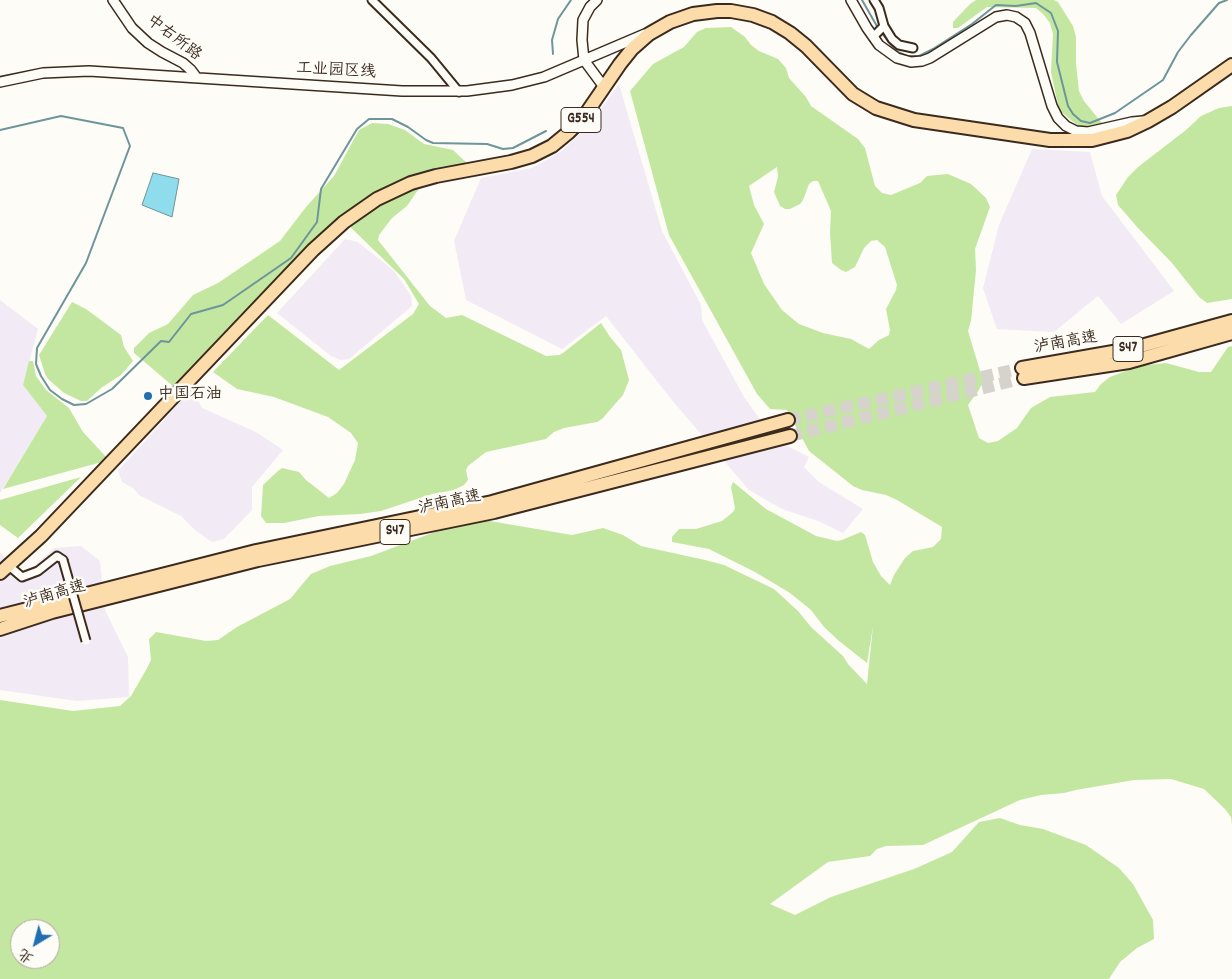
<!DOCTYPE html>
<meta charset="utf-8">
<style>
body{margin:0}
#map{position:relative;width:1232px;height:979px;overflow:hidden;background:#fdfcf7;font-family:Dekko,"LXGW WenKai TC",sans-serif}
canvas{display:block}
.north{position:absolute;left:10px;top:919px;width:50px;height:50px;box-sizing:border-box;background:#fdfcf7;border:1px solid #afa8a0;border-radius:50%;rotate:217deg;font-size:14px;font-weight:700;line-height:20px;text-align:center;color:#3b2a1e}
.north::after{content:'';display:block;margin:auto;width:18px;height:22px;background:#1f6fb2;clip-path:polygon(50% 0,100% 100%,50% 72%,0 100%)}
</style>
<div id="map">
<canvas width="1232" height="979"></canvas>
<div class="north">北</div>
</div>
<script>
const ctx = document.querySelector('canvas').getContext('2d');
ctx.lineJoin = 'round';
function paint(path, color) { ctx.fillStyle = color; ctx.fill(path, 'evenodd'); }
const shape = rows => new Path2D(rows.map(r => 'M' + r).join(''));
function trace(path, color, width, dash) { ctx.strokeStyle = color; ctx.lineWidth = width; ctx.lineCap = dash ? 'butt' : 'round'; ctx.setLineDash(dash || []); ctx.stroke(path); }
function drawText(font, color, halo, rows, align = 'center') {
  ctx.font = font + ' Dekko,"LXGW WenKai TC",sans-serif'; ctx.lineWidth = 5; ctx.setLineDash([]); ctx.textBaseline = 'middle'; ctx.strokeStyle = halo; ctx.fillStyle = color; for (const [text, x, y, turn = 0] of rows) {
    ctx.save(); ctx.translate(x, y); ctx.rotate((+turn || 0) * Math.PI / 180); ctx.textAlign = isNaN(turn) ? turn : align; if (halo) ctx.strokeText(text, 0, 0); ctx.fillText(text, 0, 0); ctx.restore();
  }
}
paint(shape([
 [619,84,662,231,701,305,702,320,744,397,774,439,809,457,804,467,819,482,863,509,843,533,818,521,782,509,749,490,671,399,606,316,562,349,466,300,454,241,481,178,532,168,562,151,589,125],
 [1032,149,1090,152,1102,196,1174,291,1121,324,1098,296,1054,332,997,329,983,288,999,225],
 [345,239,358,242,393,270,411,295,412,306,349,359,341,360,331,356,277,313],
 [0,300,38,329,23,385,47,416,0,493],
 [192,389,202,408,256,432,283,450,252,487,252,510,224,539,212,542,196,531,181,516,139,495,133,488,122,482,118,471],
 [81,546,100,561,105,610,128,657,129,697,77,701,0,690,0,553,24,575,54,548]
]), '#f2eaf5');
paint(shape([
 [976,0,1054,0,1058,2,1073,26,1076,37,1076,64,1079,91,1084,101,1106,128,1083,130,1059,110,1051,72,1053,34,1050,23,1043,14,1036,8,987,7,958,28,953,28,953,22,970,4],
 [731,27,745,37,751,45,759,51,778,59,786,68,789,78,806,97,811,106,858,139,865,148,875,186,882,193,891,195,920,183,927,176,948,174,971,184,986,198,990,207,975,249,976,270,971,321,968,331,983,381,979,390,968,405,979,438,988,443,998,441,1017,428,1031,408,1050,397,1095,392,1101,384,1110,377,1139,366,1166,363,1199,372,1211,372,1228,347,1232,346,1232,825,1231,817,1225,809,1204,789,1171,779,1134,780,1076,790,1064,793,1041,795,1020,800,923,845,886,846,877,849,870,856,828,862,770,904,795,915,831,897,914,869,932,861,952,852,979,822,1000,818,1020,825,1043,829,1086,845,1119,868,1133,884,1153,920,1154,939,1137,948,1120,962,1109,979,0,979,0,700,73,711,120,706,131,696,146,670,151,660,149,639,156,632,206,641,218,640,237,627,290,599,311,574,330,566,371,556,472,518,572,535,603,528,623,535,641,546,705,560,724,565,774,589,798,611,811,627,843,656,848,664,867,684,873,626,867,663,839,641,824,627,811,610,790,593,755,572,709,549,672,542,672,537,679,529,696,529,722,521,733,512,735,508,731,487,733,482,766,509,816,536,837,541,842,540,861,532,865,535,873,562,881,576,890,585,894,575,905,558,913,551,933,547,941,539,942,527,897,500,886,495,862,490,853,486,809,451,787,410,770,409,757,394,669,235,630,91,653,64,684,47,697,32,706,28],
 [777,167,778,177,774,192,780,206,785,209,790,209,800,204,803,200,809,184,813,181,818,181,831,211,830,232,832,263,841,270,846,272,855,267,864,248,871,241,877,240,885,247,897,285,896,290,886,309,890,330,889,335,879,340,869,349,851,339,823,333,799,324,782,310,764,284,751,253,764,224,754,205,749,186],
 [20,929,50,929,50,959,20,959],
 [1232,106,1232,299,1207,303,1199,297,1172,263,1138,228,1118,205,1116,195,1128,177,1138,167,1186,130,1201,116,1219,108],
 [372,123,388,124,405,130,424,144,453,150,468,164,429,174,407,206,392,218,379,235,378,240,430,306,446,318,462,315,546,356,559,355,563,353,601,323,610,337,621,350,629,380,623,395,602,419,597,422,564,428,554,432,546,439,486,452,468,466,466,470,468,480,464,485,454,490,432,494,381,511,360,514,319,516,284,523,266,523,261,516,263,485,278,471,282,468,299,472,306,480,329,498,337,493,344,484,355,460,358,443,351,433,328,417,274,397,237,389,213,372,268,315,339,370,413,314,419,304,404,279,343,220,174,387,134,353,134,348,149,333,168,324,193,295,218,283,280,241,306,207,334,176,359,130],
 [72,302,86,309,121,335,124,347,133,361,121,375,101,388,87,401,81,401,64,393,48,379,45,374,39,355],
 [29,361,33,361,36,376,46,390,69,408,83,432,109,460,3,489,47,416,23,385],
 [81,477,18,538,0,525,0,500]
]), '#c3e7a0');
const water = shape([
 [153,173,179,179,172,217,142,205,153,173]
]);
paint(water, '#8edcec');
trace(water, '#6d959a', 1);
trace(shape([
 [862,0,878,28],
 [881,32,891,45,898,52,907,56,919,56,933,49,972,24,996,5,1016,6,1036,3,1051,13,1058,31,1057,62,1068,106,1073,114,1081,121,1090,123,1115,113,1163,80,1178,52,1191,35,1219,3,1227,0],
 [553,54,552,40,558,19,571,0],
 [0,130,61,116,123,128,130,146,86,263,37,348,36,364,41,376,50,390,62,399,74,405,86,404,112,389,161,341,169,342,191,314,223,305,291,258,317,222,321,189,357,129,369,119,392,119,408,127,426,140,433,143,487,144,503,149,513,148,546,131]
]), '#6d959a', 2);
trace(shape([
 [788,420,1022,368],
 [790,436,1024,378]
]), '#d6d2cc', 12, [12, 6]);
const street = shape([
 [372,0,431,58,459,92],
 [874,0,879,8,884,26,892,39,899,45,913,48],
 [873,37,884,26],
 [9,566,22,577,38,571,57,556,63,560]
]);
const secondary = shape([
 [113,0,132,28,148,43,162,52,183,63,191,70,197,78],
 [597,0,590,7,583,20,582,40,584,60,604,87],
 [851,0,867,28,879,45,897,58,911,62,922,61,930,58,996,17,1007,15,1016,17,1025,23,1030,33,1052,106,1058,118,1066,126,1076,131,1088,132,1132,122,1143,121],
 [0,82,43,73,89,71,402,91,467,91,512,85,544,77,645,34]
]);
const highway = shape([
 [1022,368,1130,349,1232,321],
 [1024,378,1129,362,1232,333],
 [0,573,41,536,313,250,344,222,377,199,411,183,436,176,511,162,532,156,552,146,569,132,583,118,620,64,632,49,649,34,670,22,693,14,717,11,731,11,753,15,772,22,790,33,806,46,853,94,876,108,914,120,1050,140,1092,140,1127,131,1148,121,1172,107,1232,65],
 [0,616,256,551,492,502,788,420],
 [0,629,52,612,258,560,494,512,790,436]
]);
trace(street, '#3b2a1e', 11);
trace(secondary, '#3b2a1e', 12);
trace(highway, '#3b2a1e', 16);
trace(street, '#fdfcf7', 7);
trace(secondary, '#fdfcf7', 9);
trace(highway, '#fddcac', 12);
const streetBridge = shape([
 [63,560,86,641]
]);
trace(streetBridge, '#3b2a1e', 11, []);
trace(streetBridge, '#fdfcf7', 7);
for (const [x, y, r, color] of [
 [148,396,5,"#1f6fb2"]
]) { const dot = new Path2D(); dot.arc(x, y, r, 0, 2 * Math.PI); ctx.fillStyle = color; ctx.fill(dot); trace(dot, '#fdfcf7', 2); }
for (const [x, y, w] of [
 [581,120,40],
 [1128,349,30],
 [395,532,30]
]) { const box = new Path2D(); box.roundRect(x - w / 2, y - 12.5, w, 25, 4); ctx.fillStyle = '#fdfcf7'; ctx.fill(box); trace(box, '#3b2a1e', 1); }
drawText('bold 15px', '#3b2a1e', null, [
 ["G554",581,120],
 ["S47",1128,349],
 ["S47",395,532]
]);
drawText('16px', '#3b2a1e', '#fdfcf7', [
 ["中右所路",173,39,37],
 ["工业园区线",336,72,3],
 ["泸南高速",1066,344,-10],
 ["泸南高速",450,504,-12],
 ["泸南高速",55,596,-16]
]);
drawText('16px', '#3b2a1e', '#fdfcf7', [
 ["中国石油",158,396]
], 'left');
</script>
